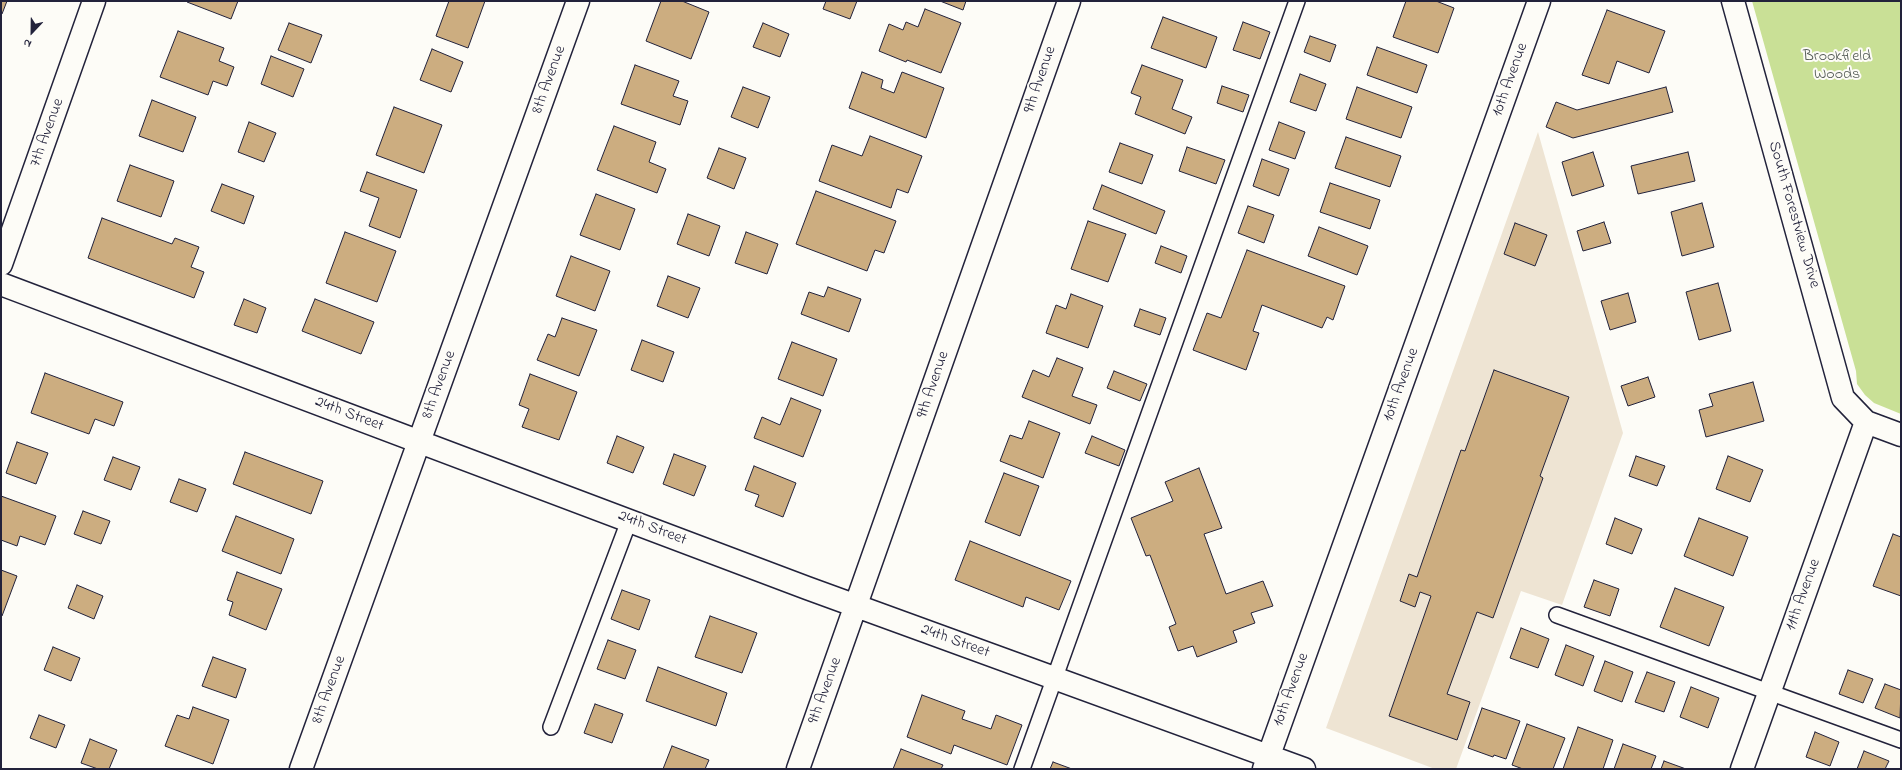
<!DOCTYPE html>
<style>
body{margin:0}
#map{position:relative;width:1902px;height:770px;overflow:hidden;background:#fdfcf7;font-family:"Indie Flower",sans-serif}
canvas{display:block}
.frame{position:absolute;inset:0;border:2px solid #22223b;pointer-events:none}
.north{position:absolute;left:12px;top:12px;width:40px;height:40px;-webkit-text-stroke:3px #fdfcf7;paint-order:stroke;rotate:202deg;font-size:11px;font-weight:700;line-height:16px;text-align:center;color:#22223b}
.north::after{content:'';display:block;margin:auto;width:14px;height:18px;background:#22223b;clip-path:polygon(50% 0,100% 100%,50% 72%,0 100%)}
</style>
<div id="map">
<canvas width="1902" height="770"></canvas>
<div class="frame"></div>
<div class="north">N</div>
</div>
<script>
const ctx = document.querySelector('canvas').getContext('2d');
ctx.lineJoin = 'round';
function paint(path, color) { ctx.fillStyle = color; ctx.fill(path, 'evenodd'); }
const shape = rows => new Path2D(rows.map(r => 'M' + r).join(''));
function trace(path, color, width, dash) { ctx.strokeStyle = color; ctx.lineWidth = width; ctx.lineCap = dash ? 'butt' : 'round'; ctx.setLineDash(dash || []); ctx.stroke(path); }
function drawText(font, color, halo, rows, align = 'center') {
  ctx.font = font + ' "Indie Flower",sans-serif'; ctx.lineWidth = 4; ctx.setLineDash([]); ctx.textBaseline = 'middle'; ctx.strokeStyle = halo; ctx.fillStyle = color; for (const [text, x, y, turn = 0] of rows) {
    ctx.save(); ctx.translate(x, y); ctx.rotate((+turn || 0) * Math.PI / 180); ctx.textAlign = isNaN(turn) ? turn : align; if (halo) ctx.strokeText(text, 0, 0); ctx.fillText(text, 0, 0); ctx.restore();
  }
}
paint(shape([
 [1538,132,1623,433,1562,605,1521,591,1456,769,1435,769,1326,728]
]), '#eee4d3');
paint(shape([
 [1752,1,1901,1,1901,414,1874,403,1865,395,1857,384,1856,371]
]), '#c9e096');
const building = shape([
 [1,1,7,1,2,14,1,14,1,1],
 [188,1,238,1,231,19,187,2,188,1],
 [449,1,485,1,468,48,436,36,449,1],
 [661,1,682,1,709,12,691,59,646,41,661,1],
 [826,1,857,1,850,19,823,9,826,1],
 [940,1,966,1,963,10,940,1],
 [1406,1,1436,1,1454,8,1438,53,1393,37,1406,1],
 [925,9,961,23,941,73,907,60,906,62,879,51,889,24,903,30,906,22,918,27,925,9],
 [1607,10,1665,31,1649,73,1617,61,1609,84,1582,75,1607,10],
 [1163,17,1217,37,1206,68,1151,48,1163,17],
 [1243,22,1270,32,1260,59,1233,50,1243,22],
 [289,23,322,35,311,63,278,50,289,23],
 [763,23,789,34,780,57,753,47,763,23],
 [178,31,224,48,219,61,234,67,227,86,213,81,208,95,160,77,178,31],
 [1310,36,1336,45,1330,62,1304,52,1310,36],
 [1377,47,1427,65,1417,93,1367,75,1377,47],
 [432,49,463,62,451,92,420,80,432,49],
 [271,56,304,69,293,97,261,84,271,56],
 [635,65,679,81,673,96,688,101,680,125,621,104,635,65],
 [1142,65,1183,80,1172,109,1192,117,1185,134,1135,114,1141,97,1131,93,1142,65],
 [862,72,883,80,881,88,894,93,902,72,944,88,926,138,849,108,862,72],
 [1300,74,1326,84,1316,111,1290,102,1300,74],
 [1222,86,1249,95,1243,112,1217,103,1222,86],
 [743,87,770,97,758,128,731,117,743,87],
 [1357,87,1412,107,1401,138,1346,119,1357,87],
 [1666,87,1673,112,1573,138,1546,127,1556,102,1577,110,1666,87],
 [152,100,196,117,183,152,139,136,152,100],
 [394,107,442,125,424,173,376,155,394,107],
 [249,122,276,133,264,162,238,152,249,122],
 [1279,122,1305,132,1295,159,1269,150,1279,122],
 [614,126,656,142,649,162,666,169,657,193,597,170,614,126],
 [870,136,922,156,908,193,897,189,891,208,819,181,832,145,862,156,870,136],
 [1346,137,1401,156,1390,187,1335,168,1346,137],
 [1120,143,1153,155,1142,184,1109,172,1120,143],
 [1187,147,1225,160,1216,184,1179,171,1187,147],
 [719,148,746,158,734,189,707,178,719,148],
 [1593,152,1604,186,1572,196,1562,162,1593,152],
 [1688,152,1695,181,1638,194,1631,166,1688,152],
 [1262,159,1289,169,1279,196,1253,186,1262,159],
 [130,165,174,181,161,217,117,201,130,165],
 [367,172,417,190,400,238,369,226,379,198,360,191,367,172],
 [1330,183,1380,200,1370,229,1320,212,1330,183],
 [222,184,254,196,244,224,211,211,222,184],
 [1102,185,1165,211,1156,234,1093,209,1102,185],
 [816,191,896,221,884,253,875,250,867,271,796,244,816,191],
 [596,194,635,209,620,250,580,235,596,194],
 [1702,203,1714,247,1682,256,1671,212,1702,203],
 [1248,206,1274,215,1264,243,1238,233,1248,206],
 [688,214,720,226,709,256,677,244,688,214],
 [102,218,172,244,175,238,199,247,191,267,204,272,194,298,88,258,102,218],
 [1088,221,1126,234,1108,282,1071,269,1088,221],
 [1604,222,1611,243,1583,251,1577,231,1604,222],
 [1515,223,1547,235,1535,266,1504,254,1515,223],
 [1319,227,1368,246,1357,275,1308,256,1319,227],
 [345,232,396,251,377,302,326,283,345,232],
 [746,232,778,244,767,274,735,263,746,232],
 [1161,246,1187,256,1181,273,1155,263,1161,246],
 [1247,250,1345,286,1333,320,1327,317,1322,328,1262,305,1253,331,1259,333,1246,370,1193,350,1207,313,1221,318,1247,250],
 [571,256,610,271,595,311,556,296,571,256],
 [668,276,700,288,688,318,657,306,668,276],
 [1718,283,1731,331,1699,340,1686,292,1718,283],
 [828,287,861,299,849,332,801,314,809,292,824,297,828,287],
 [1628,293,1636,322,1610,330,1601,301,1628,293],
 [1071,294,1103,306,1088,348,1046,333,1056,305,1066,309,1071,294],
 [244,299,266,308,257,333,234,325,244,299],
 [315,299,374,322,361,354,302,331,315,299],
 [1140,309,1166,318,1160,335,1134,326,1140,309],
 [562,318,597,330,579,376,537,360,548,334,555,337,562,318],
 [642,340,674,352,663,382,631,370,642,340],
 [792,342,837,359,823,396,778,379,792,342],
 [1057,358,1083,368,1072,396,1097,405,1090,424,1022,397,1033,370,1049,377,1057,358],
 [1494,370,1569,397,1540,476,1543,478,1493,618,1477,612,1447,694,1470,702,1457,740,1389,716,1431,596,1420,592,1415,607,1400,601,1409,574,1417,577,1461,450,1465,451,1494,370],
 [1114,371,1147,384,1140,401,1107,388,1114,371],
 [45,373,123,402,114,426,95,419,89,434,31,413,45,373],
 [530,374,577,392,559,440,522,427,529,409,519,405,530,374],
 [1648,377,1655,397,1628,406,1621,386,1648,377],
 [1753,382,1764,421,1706,437,1699,410,1713,406,1709,394,1753,382],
 [791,398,821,410,803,457,754,438,762,417,780,425,791,398],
 [1029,421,1060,433,1043,478,1000,461,1010,435,1022,439,1029,421],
 [617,436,644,447,633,473,607,463,617,436],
 [1092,436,1125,450,1119,466,1085,453,1092,436],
 [17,442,48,453,36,484,6,473,17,442],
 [245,452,323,481,311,514,233,484,245,452],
 [674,454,706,466,694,496,663,484,674,454],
 [1636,456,1665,466,1657,486,1629,476,1636,456],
 [1728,456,1763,470,1750,502,1716,489,1728,456],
 [113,457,140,467,131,490,104,480,113,457],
 [754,466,796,483,783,517,755,506,759,495,745,490,754,466],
 [1199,468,1222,528,1204,534,1226,594,1263,581,1273,606,1251,613,1255,623,1233,631,1237,642,1197,657,1193,646,1178,651,1169,627,1176,624,1150,555,1146,556,1131,518,1173,501,1165,482,1199,468],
 [1004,473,1039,486,1020,536,985,522,1004,473],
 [179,479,206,489,197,512,170,502,179,479],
 [1,496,56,516,45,545,20,536,17,546,1,540,1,496],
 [83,511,110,521,101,544,74,534,83,511],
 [236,516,294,539,281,574,222,551,236,516],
 [1615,518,1642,529,1632,554,1606,544,1615,518],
 [1699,518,1748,537,1733,576,1684,556,1699,518],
 [1893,534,1901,537,1901,596,1873,586,1893,534],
 [970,541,1071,581,1059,610,1026,597,1023,607,955,580,970,541],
 [1,570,17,576,2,616,1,616,1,570],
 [237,572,282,589,266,630,229,615,233,602,227,600,237,572],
 [1594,580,1619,589,1610,616,1584,607,1594,580],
 [77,585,103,596,94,619,68,608,77,585],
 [1675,588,1724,607,1709,646,1660,627,1675,588],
 [622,590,650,600,639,630,611,619,622,590],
 [710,616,757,633,742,673,695,657,710,616],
 [1521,628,1549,639,1538,668,1510,658,1521,628],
 [608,640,636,650,625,679,597,669,608,640],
 [1566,645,1594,656,1583,686,1555,675,1566,645],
 [53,647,80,658,71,681,44,670,53,647],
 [213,657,246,669,236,698,202,686,213,657],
 [1605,661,1633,672,1622,702,1594,691,1605,661],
 [658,667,727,693,716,726,646,701,658,667],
 [1848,670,1873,679,1863,703,1839,694,1848,670],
 [1647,672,1675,682,1664,712,1635,702,1647,672],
 [1885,684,1901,690,1900,718,1875,708,1885,684],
 [1691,687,1719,698,1708,728,1680,717,1691,687],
 [922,695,965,711,962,719,991,729,996,715,1022,725,1007,765,954,745,951,754,907,737,922,695],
 [595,704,623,714,612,743,584,733,595,704],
 [193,707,229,720,213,764,165,746,177,715,189,719,193,707],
 [1482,708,1520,721,1506,759,1494,755,1493,757,1468,748,1482,708],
 [39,715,65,725,56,748,30,738,39,715],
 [1527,724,1565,738,1553,769,1523,769,1512,765,1527,724],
 [1578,727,1613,740,1603,769,1563,769,1578,727],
 [1815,732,1839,742,1830,766,1806,757,1815,732],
 [90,739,117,750,109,769,98,769,81,763,90,739],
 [1623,744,1656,756,1651,769,1614,769,1623,744],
 [672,746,709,760,705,769,663,769,672,746],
 [901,749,943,765,941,769,893,769,901,749],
 [1864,751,1889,761,1885,769,1857,769,1864,751],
 [1664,761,1686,769,1661,769,1664,761],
 [1053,762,1072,769,1050,769,1053,762]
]);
paint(building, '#ccad80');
trace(building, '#22223b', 1);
const service = shape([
 [1557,615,1901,740],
 [551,727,629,521],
 [1022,769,1297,1]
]);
const minor = shape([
 [1733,1,1843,398,1866,422,1901,435],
 [1,264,94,1],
 [1,284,807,588,1304,769],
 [301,769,578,1],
 [798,769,1069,1],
 [1264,769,1539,1],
 [1742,769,1866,422]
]);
trace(service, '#22223b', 18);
trace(minor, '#22223b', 25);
trace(service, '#fdfcf7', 15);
trace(minor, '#fdfcf7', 22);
drawText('16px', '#545b56', '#fdfcf7', [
 ["Brookfield",1837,57],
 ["Woods",1837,75]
]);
drawText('16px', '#22223b', '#fdfcf7', [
 ["8th Avenue",550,80,-70],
 ["9th Avenue",1041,80,-71],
 ["10th Avenue",1511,80,-70],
 ["7th Avenue",48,133,-70],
 ["South Forestview Drive",1793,215,74],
 ["8th Avenue",440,385,-70],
 ["9th Avenue",934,385,-71],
 ["10th Avenue",1402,385,-70],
 ["24th Street",349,415,21],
 ["24th Street",652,529,21],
 ["11th Avenue",1804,595,-70],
 ["24th Street",955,642,20],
 ["8th Avenue",330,690,-70],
 ["10th Avenue",1292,690,-70],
 ["9th Avenue",826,691,-70]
]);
</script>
